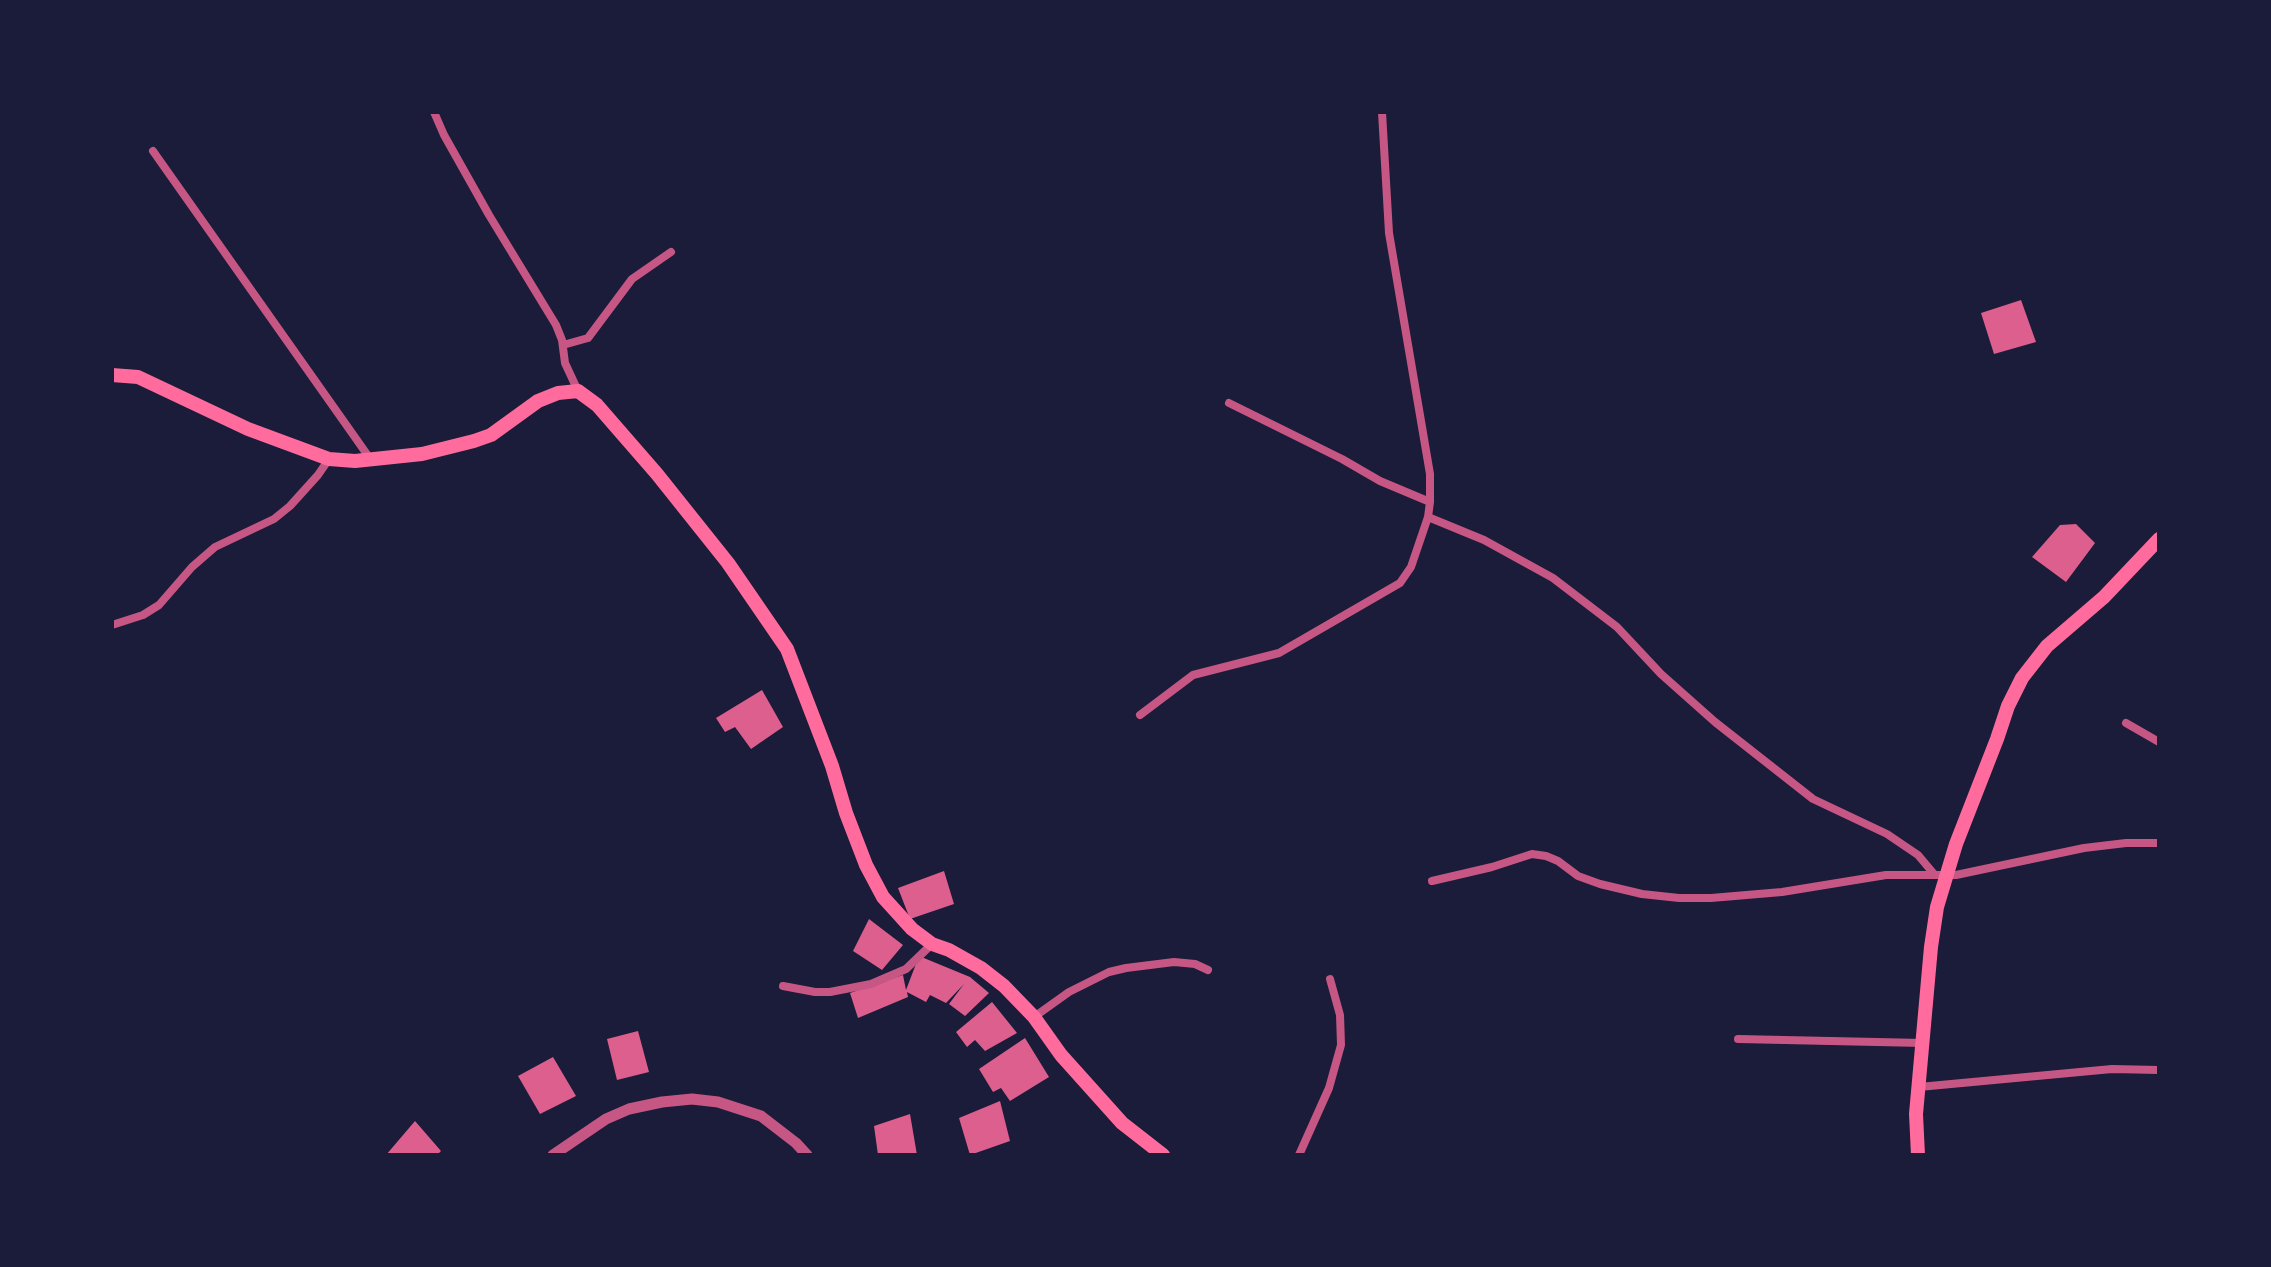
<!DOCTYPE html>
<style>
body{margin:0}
#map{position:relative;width:2271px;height:1267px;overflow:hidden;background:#1b1b3a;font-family:"Noto Serif",serif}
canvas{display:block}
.frame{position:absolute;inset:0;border:114px solid #1b1b3a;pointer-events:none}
</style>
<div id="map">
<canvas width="2271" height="1267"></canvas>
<div class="frame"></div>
</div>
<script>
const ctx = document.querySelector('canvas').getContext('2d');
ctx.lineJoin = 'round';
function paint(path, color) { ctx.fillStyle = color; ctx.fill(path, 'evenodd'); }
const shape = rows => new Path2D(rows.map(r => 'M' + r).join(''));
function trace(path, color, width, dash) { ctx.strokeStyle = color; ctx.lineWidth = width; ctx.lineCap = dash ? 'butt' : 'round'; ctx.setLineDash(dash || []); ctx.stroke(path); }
paint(shape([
 [2021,300,2036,342,1994,354,1981,313],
 [2076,524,2095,543,2066,582,2032,557,2060,525],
 [762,690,783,727,751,749,735,727,725,732,716,718],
 [944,871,954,904,910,919,898,888],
 [869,919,903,945,882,970,853,951],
 [919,956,970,977,989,993,965,1016,949,1004,964,984,946,1003,930,995,926,1002,907,992,908,997,858,1018,850,993,903,975,906,990],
 [992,1002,1017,1033,985,1051,975,1040,967,1047,956,1032],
 [638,1031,649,1072,617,1080,607,1039],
 [1025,1038,1049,1077,1010,1101,1001,1088,993,1092,979,1069],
 [553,1057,576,1096,540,1114,518,1076],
 [1000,1101,1010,1141,970,1155,959,1118],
 [910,1114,917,1155,878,1155,874,1126],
 [415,1121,441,1151,437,1155,386,1155]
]), '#dd5f8e');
trace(shape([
 [434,112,444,135,489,215,556,325,562,340,565,363,578,391],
 [153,151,371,460],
 [563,345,588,338,632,279,671,252],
 [1229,403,1342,459,1380,481,1430,502],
 [1428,517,1484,540,1553,578,1617,627,1661,674,1715,722,1813,799,1887,834,1918,855,1934,874],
 [112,625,143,615,159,605,192,567,215,547,274,519,290,506,318,475,329,459],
 [1140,715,1193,675,1279,653,1400,583,1411,567,1428,517,1430,502,1430,474,1389,233,1382,112],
 [2126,723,2159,742],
 [1432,881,1492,867,1532,854,1546,856,1558,861,1578,876,1600,884,1642,894,1679,898,1711,898,1782,892,1886,875,1956,875,2084,848,2126,843,2159,843],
 [783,986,815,992,830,992,871,984,906,969,932,944],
 [1034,1017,1069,992,1109,972,1126,968,1174,962,1195,964,1208,970],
 [1738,1039,1923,1043],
 [1919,1087,2112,1069,2159,1070],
 [1299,1155,1329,1088,1341,1045,1340,1015,1330,979]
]), '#c65784', 8);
trace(shape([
 [553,1155,606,1119,629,1109,662,1102,692,1099,718,1102,761,1116,796,1143,807,1155]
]), '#c65784', 11);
trace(shape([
 [112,375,138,377,248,429,329,459,355,461,422,454,474,441,491,435,538,401,558,393,578,391,597,405,657,474,728,563,787,649,832,766,846,813,866,865,883,897,912,929,932,944,949,950,981,968,1004,986,1034,1017,1061,1055,1122,1123,1163,1155],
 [1918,1155,1916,1114,1931,947,1937,907,1956,844,1997,739,2008,706,2022,678,2047,646,2104,597,2159,539]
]), '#ff6b9d', 14);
</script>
